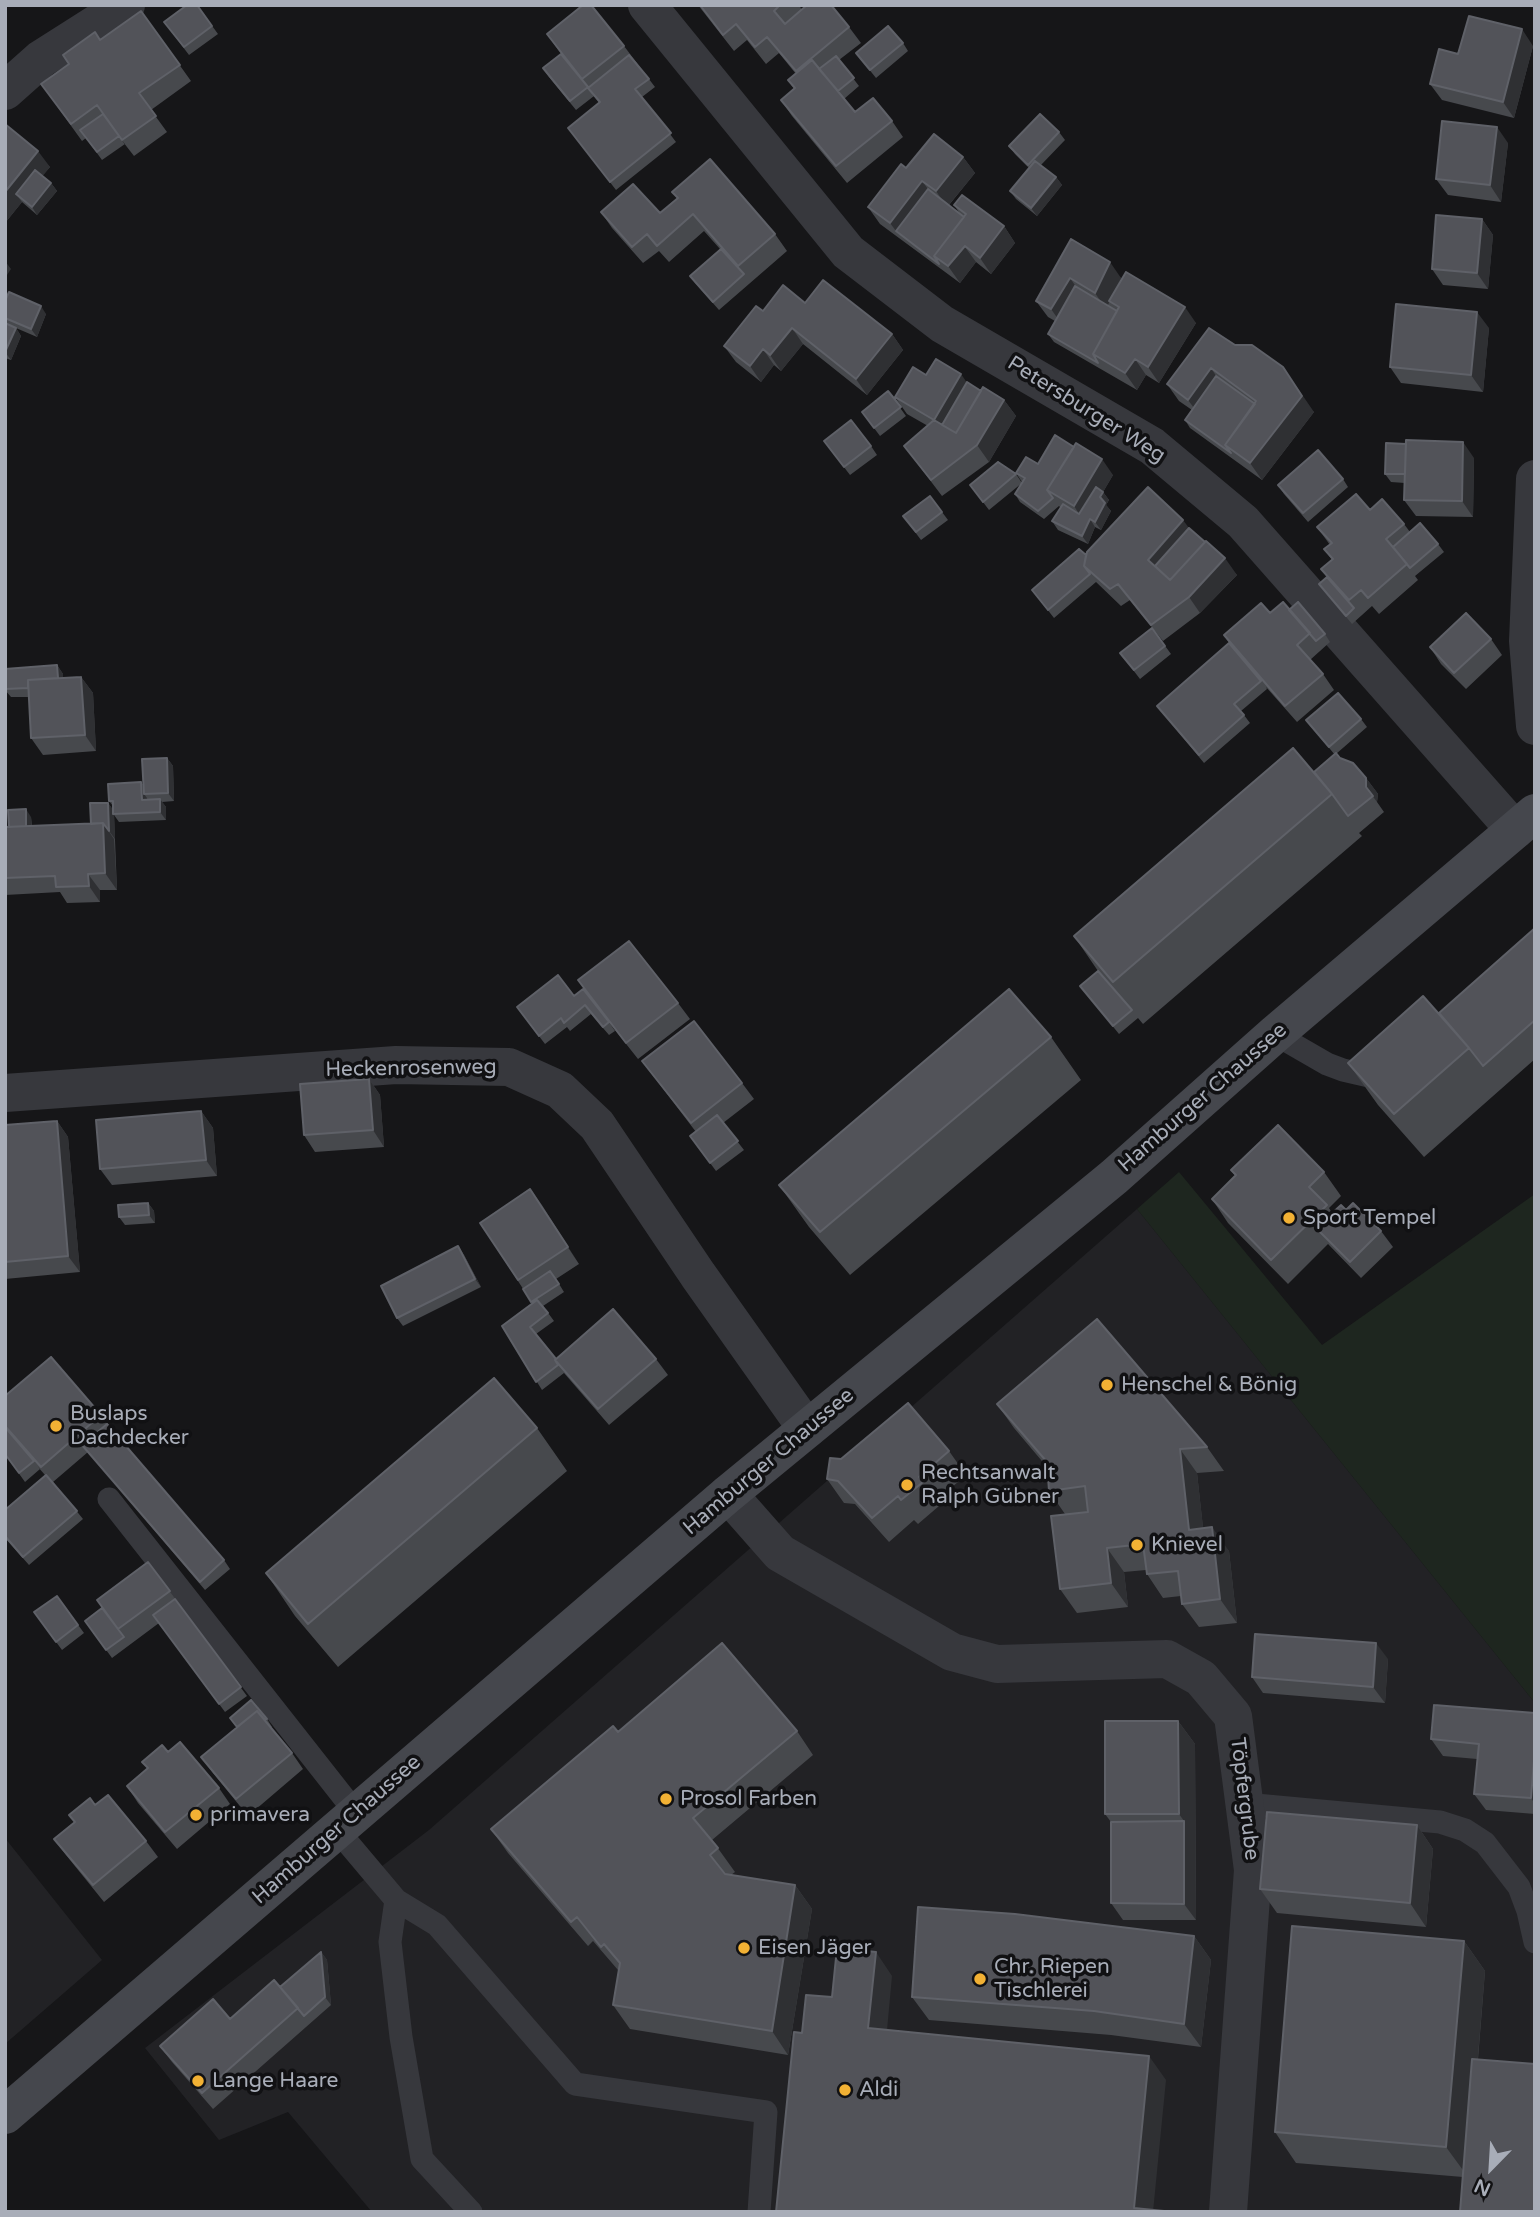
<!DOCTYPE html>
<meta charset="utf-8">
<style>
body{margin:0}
#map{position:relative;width:1540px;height:2217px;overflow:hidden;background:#161618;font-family:"Varela Round",sans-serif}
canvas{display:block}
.frame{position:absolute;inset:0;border:7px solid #a8adb8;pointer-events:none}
.north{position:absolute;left:1456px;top:2133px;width:70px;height:70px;-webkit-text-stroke:5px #111113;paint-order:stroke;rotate:204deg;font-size:19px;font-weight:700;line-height:28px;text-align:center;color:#a8adb8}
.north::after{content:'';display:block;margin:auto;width:24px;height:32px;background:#a8adb8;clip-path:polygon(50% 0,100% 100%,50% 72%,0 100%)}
</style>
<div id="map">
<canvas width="1540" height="2217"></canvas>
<div class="frame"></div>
<div class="north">N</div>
</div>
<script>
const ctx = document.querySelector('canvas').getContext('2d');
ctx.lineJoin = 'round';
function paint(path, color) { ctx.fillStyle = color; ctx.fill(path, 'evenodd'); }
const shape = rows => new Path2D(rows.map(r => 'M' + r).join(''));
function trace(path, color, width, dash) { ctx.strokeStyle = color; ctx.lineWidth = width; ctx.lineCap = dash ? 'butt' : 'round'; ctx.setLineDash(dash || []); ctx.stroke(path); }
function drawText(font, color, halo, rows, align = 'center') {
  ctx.font = font + ' "Varela Round",sans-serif'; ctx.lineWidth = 7; ctx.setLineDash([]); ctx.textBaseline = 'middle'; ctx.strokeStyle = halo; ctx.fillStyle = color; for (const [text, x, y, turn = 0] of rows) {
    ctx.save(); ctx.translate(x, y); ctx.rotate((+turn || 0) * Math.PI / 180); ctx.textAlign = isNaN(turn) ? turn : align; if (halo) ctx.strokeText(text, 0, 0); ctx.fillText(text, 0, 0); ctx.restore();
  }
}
paint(shape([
 [1137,1209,1535,1703,1535,2212,372,2212,288,2112,219,2140,145,2048,429,1830],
 [5,1838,102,1960,5,2044]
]), '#222225');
paint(shape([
 [1179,1172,1322,1345,1535,1194,1535,1703,1137,1209]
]), '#1e261f');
trace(shape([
 [1275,1034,1327,1064,1343,1070,1369,1076,1383,1068],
 [109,1499,356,1813],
 [1245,1804,1440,1822,1465,1830,1485,1843,1519,1887,1528,1911,1535,1942],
 [337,1830,396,1900,437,1925,575,2084,766,2112,759,2212],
 [396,1900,390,1942,401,2037,422,2159,471,2212]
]), '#37383d', 23);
trace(shape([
 [647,5,848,252,942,324,1152,446,1243,522,1515,830],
 [5,91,41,59,126,5],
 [1535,479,1528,641,1535,726],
 [5,1093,396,1065,509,1067,560,1090,597,1125,698,1275,807,1429],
 [728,1494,780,1553,952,1652,997,1664,1167,1659,1201,1678,1233,1716,1253,1870,1228,2212]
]), '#37383d', 38);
trace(shape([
 [5,2115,728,1494,1114,1177,1275,1034,1535,813]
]), '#45474d', 38);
paint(shape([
 [197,5,218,34,189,55,170,30],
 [698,5,799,5,802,10,849,27,861,43,839,60,859,86,844,99,855,112,892,121,903,137,847,183,792,116,781,100,794,89,788,80,796,74,779,53,766,64,747,40,734,51],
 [141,11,191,81,151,110,167,132,134,156,120,138,125,144,102,160,86,138,82,141,41,84],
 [547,34,624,46,655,87,642,97,676,142,616,190,568,128,599,103,588,88,594,96,576,110,549,77,543,68,561,54],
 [903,43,908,51,876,78,856,53],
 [1533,46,1514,118,1442,100,1430,84,1458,54],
 [5,124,50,167,42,176,51,183,57,191,37,215,22,202,5,223],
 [1059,132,1065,140,1041,165,1056,177,1062,185,1037,216,1016,199,1010,191,1029,168,1015,154,1009,146],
 [1508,143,1501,202,1448,195,1436,179],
 [963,157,975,173,949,205,960,214,954,205,1004,226,1015,243,991,274,976,262,960,283,880,224,868,207,906,168],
 [672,192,775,234,787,251,719,310,696,284,690,276,720,249,704,231,669,262,659,251,643,263,612,228,601,212,660,213,677,198],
 [1482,219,1493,235,1488,289,1443,285,1432,269],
 [1071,239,1121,278,1115,290,1196,323,1159,383,1146,375,1137,390,1054,342,1048,334,1055,321,1048,317,1036,301],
 [5,301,46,314,37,337,16,328,21,336,11,360,5,358],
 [805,303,892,334,903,350,867,395,803,344,781,371,774,365,761,382,736,362,724,346,763,311],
 [1209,328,1314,412,1262,480,1190,428,1185,420,1192,410,1179,401,1167,384],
 [1489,328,1483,392,1401,383,1390,367],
 [926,375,967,382,981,391,1004,400,1016,416,989,462,942,496,904,446,928,426,907,414,895,397],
 [888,391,906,416,880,436,862,412],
 [824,441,871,446,877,455,850,475],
 [1474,458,1473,517,1416,516,1404,500,1405,483,1391,482,1385,474],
 [1038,464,1113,475,1103,492,1109,500,1106,505,1111,511,1101,530,1095,527,1088,544,1058,530,1052,521,1061,508,1059,506,1044,519,1020,502,1015,494,1022,482,1016,473],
 [1016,474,1022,483,989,510,970,485],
 [1343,479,1348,487,1308,522,1284,494,1278,485],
 [930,496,948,520,921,540,903,516],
 [1370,510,1404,524,1410,532,1438,544,1444,552,1415,576,1418,580,1379,614,1372,606,1352,624,1319,584,1327,577,1321,569,1332,560,1324,549,1330,545,1317,527],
 [1189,528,1237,575,1200,613,1163,641,1130,600,1121,606,1096,582,1054,618,1032,590,1086,555],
 [1289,610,1325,634,1330,642,1310,660,1323,674,1334,690,1297,722,1266,687,1267,689,1241,711,1250,723,1204,763,1157,706,1229,643,1224,635,1270,613],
 [1152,628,1171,654,1140,679,1120,653],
 [1491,639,1502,655,1466,689,1441,664,1430,647],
 [5,657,7,669,57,665,63,674,63,678,81,677,93,693,96,751,43,755,31,738,29,697,11,697,5,690],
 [1361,719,1367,727,1336,754,1340,758,1366,778,1378,794,1377,802,1384,812,1359,833,1362,836,1143,1024,1138,1018,1119,1034,1080,986,1098,971,1074,936,1314,772,1335,755,1306,720],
 [167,758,173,766,174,801,162,802,166,807,166,820,119,822,114,815,117,890,100,890,100,902,67,903,60,892,5,895,5,827,9,827,31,817,32,826,91,824,108,803,113,810,113,806,109,801,141,782,144,786],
 [1535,928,1535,1059,1424,1157,1378,1105,1348,1063,1439,1013],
 [574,996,609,1022,615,1031,609,1035,591,1014,570,1031,567,1027,545,1044,517,1007],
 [589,997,678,1003,690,1019,638,1059],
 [1051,1037,1081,1080,850,1275,809,1227,779,1185],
 [642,1061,742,1083,754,1099,723,1123,744,1150,716,1171,690,1136,696,1132],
 [369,1079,380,1095,384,1147,315,1152,304,1135],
 [201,1111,213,1128,217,1176,112,1185,100,1169],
 [57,1121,68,1137,80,1272,5,1279,5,1125],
 [1231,1170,1324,1172,1341,1196,1329,1208,1332,1213,1346,1210,1381,1231,1393,1247,1361,1278,1328,1244,1288,1284,1228,1223,1212,1199,1235,1176],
 [530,1189,579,1264,556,1279,564,1292,543,1306,554,1321,536,1334,556,1359,656,1359,668,1375,609,1425,564,1373,542,1390,502,1326,533,1304,480,1223],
 [148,1203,154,1211,155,1223,125,1225,119,1217],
 [458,1246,464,1255,481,1287,403,1326,397,1318],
 [5,1396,101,1415,109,1427,224,1560,230,1569,205,1590,88,1452,53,1482,83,1519,29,1565,5,1538,5,1510,45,1475,38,1467,40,1469,25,1482,5,1454],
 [997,1404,1207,1447,1224,1471,1197,1473,1203,1528,1229,1551,1237,1623,1199,1627,1182,1604,1181,1596,1163,1598,1147,1574,1146,1570,1124,1572,1128,1607,1077,1613,1060,1589,1065,1514,1049,1491,1047,1467,1014,1428],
 [537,1428,567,1471,338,1667,295,1616,266,1573],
 [949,1451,966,1475,936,1501,939,1506,918,1524,914,1520,889,1542,855,1504,844,1503,827,1479,841,1459],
 [148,1562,247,1696,225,1712,159,1623,112,1658,85,1621,102,1608],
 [57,1596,84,1633,62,1650,34,1612],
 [1388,1659,1385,1703,1263,1693,1252,1677],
 [1535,1713,1535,1814,1486,1810,1474,1794,1477,1759,1443,1756,1431,1739],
 [230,1718,267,1719,272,1727,270,1727,292,1753,303,1769,248,1816,213,1773,201,1757,237,1728],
 [1178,1721,1195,1744,1196,1920,1123,1920,1111,1903,1111,1822,1105,1814],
 [797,1731,813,1755,712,1840,735,1872,731,1875,795,1885,812,1909,788,2055,630,2029,613,2005,619,1969,618,1970,593,1941,588,1946,508,1853,491,1829,618,1732],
 [142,1762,219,1788,230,1804,177,1849,138,1803,127,1786,148,1769],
 [95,1805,146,1841,158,1857,104,1902,66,1855,54,1839,74,1822,69,1815],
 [1417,1825,1433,1849,1426,1927,1277,1913,1260,1889],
 [1194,1936,1211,1960,1201,2047,1111,2035,929,2020,912,1997],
 [1464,1941,1485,1971,1478,2059,1463,2177,1296,2163,1275,2132],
 [321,1952,327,1960,331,2005,213,2109,172,2062,160,2046,230,2019,280,1987]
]), '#47494d');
paint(shape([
 [1522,29,1533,46,1514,118,1503,102],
 [1497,127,1508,143,1501,202,1490,185],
 [38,151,50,167,23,200,16,194,22,202,5,223,5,192],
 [963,157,975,173,947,207,936,191],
 [1056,177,1062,185,1037,216,1031,208],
 [922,181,934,197,896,231,902,239,890,223],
 [51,183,57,191,37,215,32,207],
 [1482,219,1493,235,1488,289,1477,273],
 [1004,226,1015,243,991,274,980,258],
 [965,247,976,262,960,283,948,266],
 [5,261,11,269,5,278],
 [1110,262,1121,278,1106,309,1095,293],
 [1070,278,1081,294,1063,326,1051,309],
 [41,306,46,314,37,337,31,329],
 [1185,307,1196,323,1159,383,1148,367],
 [1477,312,1489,328,1483,392,1471,375],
 [16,328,21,336,11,360,5,352],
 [792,328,803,344,781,371,770,355],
 [892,334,903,350,867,395,856,379],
 [763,349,774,365,761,382,750,366],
 [1135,359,1146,375,1137,390,1125,373],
 [1283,367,1314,412,1262,480,1250,463],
 [1211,368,1222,385,1200,416,1188,400],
 [961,374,972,390,948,433,934,420],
 [1004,400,1016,416,989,462,977,445],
 [1463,442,1474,458,1473,517,1462,501],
 [1102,459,1113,475,1103,492,1109,500,1106,505,1111,511,1101,530,1095,522,1104,504,1085,523,1074,506],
 [1090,519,1095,527,1088,544,1082,536],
 [1183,520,1195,536,1161,575,1148,560],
 [1225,558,1237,575,1200,613,1189,597],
 [57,665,63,674,64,695,58,686],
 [81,677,93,693,96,751,85,735],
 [167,758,173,766,174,801,168,793],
 [1366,778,1378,794,1377,802,1366,787],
 [141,782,147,791,144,794,147,798,148,808,142,800],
 [160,799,166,807,166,820,160,812],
 [108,803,114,811,115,839,109,831],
 [26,809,31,817,33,842,27,834],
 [103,823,114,839,117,890,105,873],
 [88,874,100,890,100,902,89,886],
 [369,1079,380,1095,384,1147,373,1130],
 [201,1111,213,1128,217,1176,206,1160],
 [57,1121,68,1137,80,1272,68,1256],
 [530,1189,542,1205,579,1264,568,1247],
 [148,1203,154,1211,155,1223,149,1215],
 [458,1246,464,1255,481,1287,475,1279],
 [1180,1449,1197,1473,1206,1554,1189,1530],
 [1212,1527,1229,1551,1237,1623,1220,1599],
 [1107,1548,1124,1572,1128,1607,1111,1583],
 [1376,1643,1388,1659,1385,1703,1373,1687],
 [1178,1721,1195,1744,1196,1920,1184,1904,1184,1821,1179,1814],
 [1535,1748,1535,1804,1531,1798],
 [1417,1825,1433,1849,1426,1927,1410,1903],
 [795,1885,812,1909,788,2055,772,2031],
 [1194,1936,1211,1960,1201,2047,1184,2024],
 [1464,1941,1485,1971,1468,2177,1446,2147],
 [321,1952,327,1960,331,2005,325,1997],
 [876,1952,892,1976,885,2052,868,2028],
 [1149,2056,1166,2080,1153,2212,1134,2208]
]), '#2f3033');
const building = shape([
 [187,5,197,5,212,26,184,47,164,22,187,5],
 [583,5,591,5,624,46,582,79,547,34,583,5],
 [700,5,780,5,774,11,785,24,807,5,831,5,849,27,796,71,767,37,755,47,736,24,723,35,700,5],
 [141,11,180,65,139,93,156,116,122,140,97,105,71,124,41,84,69,64,63,55,95,32,100,40,141,11],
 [1469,16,1522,29,1503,102,1430,84,1439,49,1458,54,1469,16],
 [888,26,903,43,870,70,856,53,888,26],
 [561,54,588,87,570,101,543,68,561,54],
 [629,55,649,79,635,89,671,133,610,182,568,128,600,102,588,88,629,55],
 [836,56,854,78,838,91,819,69,836,56],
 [812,60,855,112,873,98,892,121,836,166,781,100,795,88,788,80,812,60],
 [103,114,119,136,97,152,80,130,103,114],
 [1040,114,1059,132,1028,165,1009,146,1040,114],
 [1442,121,1497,127,1490,185,1436,179,1442,121],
 [5,124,38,151,5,192,5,124],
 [934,134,963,157,936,191,922,181,890,223,868,207,901,164,906,168,934,134],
 [710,159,775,234,738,266,693,214,657,246,647,234,632,247,601,212,633,184,660,213,678,198,672,192,710,159],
 [1035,161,1056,177,1031,208,1010,191,1035,161],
 [35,170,51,183,32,207,16,194,35,170],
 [928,189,964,217,934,256,939,264,896,231,928,189],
 [962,195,1004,226,980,258,965,246,948,266,934,256,966,214,954,205,962,195],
 [1436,215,1482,219,1477,273,1432,269,1436,215],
 [1071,239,1110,262,1095,293,1070,278,1051,309,1036,301,1071,239],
 [721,249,744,274,713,302,690,276,721,249],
 [1126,272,1185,307,1148,367,1135,359,1125,373,1093,354,1119,307,1109,301,1126,272],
 [823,280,892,334,856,379,792,328,770,355,763,349,750,366,724,346,756,306,763,311,783,285,805,303,823,280],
 [1075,286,1117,311,1093,354,1098,363,1048,334,1075,286],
 [9,292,41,306,31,329,5,318,5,301,9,292],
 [1396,304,1477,312,1471,375,1390,367,1396,304],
 [5,323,16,328,5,352,5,323],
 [1209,328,1235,345,1252,345,1283,367,1302,396,1250,463,1225,445,1256,401,1211,368,1188,400,1167,384,1209,328],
 [936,359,961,374,934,420,895,397,913,367,926,375,936,359],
 [1216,376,1255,404,1225,445,1231,453,1185,420,1216,376],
 [967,382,981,391,956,433,942,425,967,382],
 [983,387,1004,400,977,445,931,480,904,446,934,420,956,433,983,387],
 [888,391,901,407,874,428,862,412,888,391],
 [851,420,871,446,844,467,824,441,851,420],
 [1055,435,1074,447,1047,490,1053,498,1038,511,1015,494,1025,478,1016,473,1026,457,1038,464,1055,435],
 [1406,440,1463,442,1462,501,1404,500,1406,440],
 [1076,443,1102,459,1074,506,1047,490,1076,443],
 [1386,443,1406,444,1405,474,1385,474,1386,443],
 [1318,450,1343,479,1303,513,1278,485,1318,450],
 [998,462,1016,474,983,502,970,485,998,462],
 [1096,487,1103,492,1100,497,1105,503,1095,522,1090,519,1082,536,1052,521,1063,504,1079,514,1096,487],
 [1148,487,1183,520,1148,560,1170,580,1206,541,1225,558,1189,597,1151,625,1118,584,1110,589,1084,566,1087,552,1148,487],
 [1356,494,1370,510,1382,499,1404,524,1386,539,1407,564,1368,598,1361,590,1349,600,1321,569,1333,559,1324,549,1332,543,1317,527,1356,494],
 [930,496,942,512,916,532,903,516,930,496],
 [1420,523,1438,544,1410,568,1393,547,1420,523],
 [1189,528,1205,542,1170,580,1155,566,1189,528],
 [1079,549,1086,555,1084,566,1090,574,1048,610,1032,590,1079,549],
 [1327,577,1354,608,1346,616,1319,584,1327,577],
 [1283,602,1310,633,1297,645,1323,674,1285,706,1224,635,1261,603,1270,613,1283,602],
 [1298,602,1325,634,1316,641,1289,610,1298,602],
 [1466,613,1491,639,1454,673,1430,647,1466,613],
 [1152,628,1165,646,1134,670,1120,653,1152,628],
 [1229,643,1261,681,1234,704,1244,715,1199,755,1157,706,1229,643],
 [57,665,58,678,28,680,28,688,5,689,5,669,57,665],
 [81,677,85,735,31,738,28,680,81,677],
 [1338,693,1361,719,1329,747,1306,720,1338,693],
 [1293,748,1332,794,1113,982,1074,936,1293,748],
 [1336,753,1340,758,1353,763,1366,778,1366,787,1373,796,1348,816,1332,794,1314,772,1336,753],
 [167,758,168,793,144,794,142,759,167,758],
 [141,782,142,800,160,799,160,812,113,814,113,801,109,801,108,784,141,782],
 [90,803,108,803,109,831,103,823,91,824,90,803],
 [26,809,26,826,9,827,8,810,26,809],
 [103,823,105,873,88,874,89,886,56,887,55,876,5,878,5,827,103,823],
 [1535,928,1535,1020,1483,1066,1469,1048,1439,1013,1535,928],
 [629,941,678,1003,626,1043,578,980,629,941],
 [1098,971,1132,1010,1113,1026,1080,986,1098,971],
 [558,975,574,996,583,989,609,1022,603,1027,585,1005,564,1023,561,1018,539,1036,517,1007,558,975],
 [1009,989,1051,1037,820,1232,779,1185,1009,989],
 [1423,996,1469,1048,1394,1114,1348,1063,1423,996],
 [694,1021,742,1083,691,1123,642,1061,694,1021],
 [369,1079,373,1130,304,1135,300,1084,369,1079],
 [201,1111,206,1160,100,1169,96,1120,201,1111],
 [717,1115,738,1141,710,1163,690,1136,717,1115],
 [57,1121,68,1256,5,1262,5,1125,57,1121],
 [1278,1125,1324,1172,1309,1187,1327,1205,1271,1260,1212,1199,1236,1175,1231,1170,1278,1125],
 [530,1189,568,1247,518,1280,480,1223,530,1189],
 [148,1203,149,1215,119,1217,118,1205,148,1203],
 [1353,1203,1381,1231,1350,1262,1316,1228,1341,1205,1346,1210,1353,1203],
 [458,1246,475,1279,397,1318,381,1286,458,1246],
 [550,1271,559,1284,531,1302,523,1289,550,1271],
 [537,1300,548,1313,530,1327,556,1359,555,1360,558,1365,536,1382,502,1326,537,1300],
 [613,1309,656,1359,598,1409,555,1360,613,1309],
 [1097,1319,1207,1447,1180,1449,1189,1530,1212,1527,1220,1599,1182,1604,1178,1571,1147,1574,1143,1544,1107,1548,1111,1583,1060,1589,1051,1516,1088,1512,1085,1486,1049,1491,1047,1462,997,1404,1097,1319],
 [51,1357,101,1415,41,1467,5,1426,5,1396,51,1357],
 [494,1378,537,1428,308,1624,266,1573,494,1378],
 [908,1403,949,1451,919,1477,923,1482,901,1500,898,1496,872,1518,838,1481,827,1479,830,1458,841,1459,908,1403],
 [107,1424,224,1560,200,1582,82,1445,107,1424],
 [5,1427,34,1461,19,1473,5,1454,5,1427],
 [46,1475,77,1511,23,1557,5,1536,5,1510,46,1475],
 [148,1562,170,1591,118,1629,97,1600,148,1562],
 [57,1596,78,1625,56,1642,34,1612,57,1596],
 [175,1599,241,1687,219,1704,153,1615,175,1599],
 [102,1608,124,1637,106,1650,85,1621,102,1608],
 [1255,1634,1376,1643,1373,1687,1252,1677,1255,1634],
 [722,1643,797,1731,693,1818,718,1848,710,1855,725,1874,795,1885,772,2031,613,2005,620,1963,604,1944,601,1947,577,1917,571,1922,491,1829,613,1726,618,1732,722,1643],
 [251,1700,267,1719,264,1719,257,1711,237,1727,230,1718,251,1700],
 [1434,1705,1535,1713,1535,1748,1531,1798,1474,1794,1479,1744,1431,1739,1434,1705],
 [257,1711,292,1753,236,1799,201,1757,257,1711],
 [1105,1721,1178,1721,1179,1814,1105,1814,1105,1721],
 [180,1742,219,1788,165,1832,127,1786,148,1768,142,1762,162,1745,168,1752,180,1742],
 [108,1795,146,1841,93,1885,54,1839,75,1822,69,1815,90,1798,95,1805,108,1795],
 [1267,1812,1417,1825,1410,1903,1260,1889,1267,1812],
 [1184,1821,1184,1904,1111,1903,1111,1822,1184,1821],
 [918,1907,1015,1914,1194,1936,1184,2024,1094,2011,912,1997,918,1907],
 [1292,1926,1464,1941,1446,2147,1275,2132,1292,1926],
 [837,1948,876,1952,868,2028,1149,2056,1134,2208,1164,2211,1164,2212,776,2212,794,2032,802,2033,806,1995,832,1997,837,1948],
 [321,1952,325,1997,304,2016,280,1987,321,1952],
 [274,1980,298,2008,202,2093,160,2046,213,1999,230,2019,274,1980],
 [1472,2059,1535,2064,1535,2212,1460,2212,1472,2059]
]);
paint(building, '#525359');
trace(building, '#5f6168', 2);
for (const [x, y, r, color] of [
 [1289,1218,7,"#f2b134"],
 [1107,1385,7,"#f2b134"],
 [56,1426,7,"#f2b134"],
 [907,1485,7,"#f2b134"],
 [1137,1545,7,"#f2b134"],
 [666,1799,7,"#f2b134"],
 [196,1815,7,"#f2b134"],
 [744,1948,7,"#f2b134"],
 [980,1979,7,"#f2b134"],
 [198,2081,7,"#f2b134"],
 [845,2090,7,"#f2b134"]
]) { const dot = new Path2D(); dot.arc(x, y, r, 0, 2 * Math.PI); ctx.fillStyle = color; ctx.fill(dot); trace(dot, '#111113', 2.5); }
drawText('21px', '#a8adb8', '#111113', [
 ["Petersburger Weg",1086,410,32],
 ["Heckenrosenweg",411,1069,-1],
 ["Hamburger Chaussee",1203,1098,-41],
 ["Hamburger Chaussee",769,1462,-40],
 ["Töpfergrube",1244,1799,83],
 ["Hamburger Chaussee",337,1830,-41]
]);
drawText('21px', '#a8adb8', '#111113', [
 ["Sport Tempel",1303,1218],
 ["Henschel & Bönig",1121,1385],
 ["Buslaps",70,1414],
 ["Dachdecker",70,1438],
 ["Rechtsanwalt",921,1473],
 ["Ralph Gübner",921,1497],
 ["Knievel",1151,1545],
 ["Prosol Farben",680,1799],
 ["primavera",210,1815],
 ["Eisen Jäger",758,1948],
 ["Chr. Riepen",994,1967],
 ["Tischlerei",994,1991],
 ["Lange Haare",212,2081],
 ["Aldi",859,2090]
], 'left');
</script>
